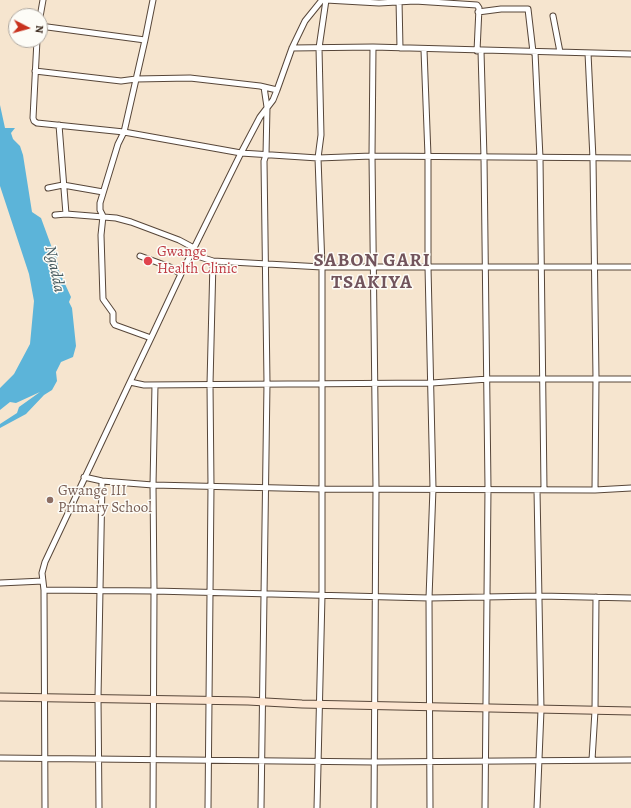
<!DOCTYPE html>
<style>
body{margin:0}
#map{position:relative;width:631px;height:808px;overflow:hidden;background:#f6e5cf;font-family:Alegreya,serif}
canvas{display:block}
.north{position:absolute;left:8px;top:8px;width:40px;height:40px;box-sizing:border-box;background:#fdfcf7;border:1px solid #afa8a0;border-radius:50%;rotate:96deg;font-size:11px;font-weight:700;line-height:16px;text-align:center;color:#3b2a1e}
.north::after{content:'';display:block;margin:auto;width:14px;height:18px;background:#c8321e;clip-path:polygon(50% 0,100% 100%,50% 72%,0 100%)}
</style>
<div id="map">
<canvas width="631" height="808"></canvas>
<div class="north">N</div>
</div>
<script>
const ctx = document.querySelector('canvas').getContext('2d');
ctx.lineJoin = 'round';
function paint(path, color) { ctx.fillStyle = color; ctx.fill(path, 'evenodd'); }
const shape = rows => new Path2D(rows.map(r => 'M' + r).join(''));
function trace(path, color, width, dash) { ctx.strokeStyle = color; ctx.lineWidth = width; ctx.lineCap = dash ? 'butt' : 'round'; ctx.setLineDash(dash || []); ctx.stroke(path); }
function drawText(font, color, halo, rows, align = 'center') {
  ctx.font = font + ' Alegreya,serif'; ctx.lineWidth = 3; ctx.setLineDash([]); ctx.textBaseline = 'middle'; ctx.strokeStyle = halo; ctx.fillStyle = color; for (const [text, x, y, turn = 0] of rows) {
    ctx.save(); ctx.translate(x, y); ctx.rotate((+turn || 0) * Math.PI / 180); ctx.textAlign = isNaN(turn) ? turn : align; if (halo) ctx.strokeText(text, 0, 0); ctx.fillText(text, 0, 0); ctx.restore();
  }
}
paint(shape([
 [0,105,5,128,15,128,11,133,13,139,20,146,23,155,32,212,41,218,52,248,55,250,59,271,71,297,69,302,72,308,76,346,73,357,61,362,56,372,57,381,52,390,44,395,26,414,0,428,0,424,17,413,19,407,40,392,16,403,10,402,0,410,0,388,14,374,30,344,34,301,29,274,0,186]
]), '#5cb4d9');
const street = shape([
 [153,0,145,40,124,132,118,144,100,203,100,210,103,216,101,235,103,299,113,313,113,322,115,325,151,338,181,274],
 [399,0,400,48],
 [478,12,501,9,528,9,533,52],
 [553,16,560,52],
 [40,17,43,0],
 [40,26,145,40],
 [37,40,33,118,34,121,37,123,124,132,241,153,260,117,273,100,277,90],
 [373,47,372,156,376,488,374,808],
 [292,48,373,47,631,54],
 [424,50,428,156,428,267,433,488,429,598,430,808],
 [481,51,484,158,488,488,485,808],
 [535,52,540,158,544,489],
 [588,53,593,159,596,378,595,490],
 [35,71,121,81,136,79,190,78,260,86,277,90,292,48,305,21,322,0],
 [59,125,66,214],
 [48,188,63,185,103,192],
 [55,215,66,214,116,218,131,222,179,240,194,248],
 [191,254,241,153,318,158,372,156,631,158],
 [140,256,170,267,181,274,191,254,213,261,322,267,631,267],
 [151,338,130,382,144,385,432,383,488,379,631,379],
 [84,477,102,481,153,485,322,489,595,490,631,488],
 [537,490,541,710,537,808],
 [0,583,43,581],
 [44,590,154,591,429,598,540,596,631,598],
 [0,758,375,762,631,760],
 [592,760,595,711,596,597],
 [45,808,44,590,42,573,45,562,130,382],
 [99,808,98,698,102,481],
 [153,808,154,591,153,485,155,385],
 [208,808,211,486,210,384,213,261],
 [261,808,267,383,264,161,266,155,267,107,264,87],
 [317,808,322,595,322,267,318,158,321,135,319,48,326,0,379,3,415,1,477,5,479,8,477,51]
]);
const secondary = shape([
 [0,697,248,701,302,704,631,711]
]);
trace(street, '#574639', 7);
trace(secondary, '#574639', 9);
trace(street, '#fff', 5);
trace(secondary, '#fce5d0', 7);
for (const [x, y, r, color] of [
 [148,261,5,"#e0444e"],
 [50,500,4,"#8d6e63"]
]) { const dot = new Path2D(); dot.arc(x, y, r, 0, 2 * Math.PI); ctx.fillStyle = color; ctx.fill(dot); trace(dot, '#fdfcf7', 1.5); }
drawText('15px', '#be3a42', '#fdfcf7', [
 ["Gwange",157,252],
 ["Health Clinic",157,269]
], 'left');
drawText('15px', '#785e54', '#fdfcf7', [
 ["Gwange III",58,491],
 ["Primary School",58,508]
], 'left');
drawText('italic 16px', '#475a5f', '#fdfcf7', [
 ["Ngadda",54,269,78]
]);
ctx.letterSpacing = '1px';
drawText('bold 19px', '#72545c', '#fdfcf7', [
 ["SABON GARI",372,261],
 ["TSAKIYA",372,283]
]);
ctx.letterSpacing = '0px';
</script>
